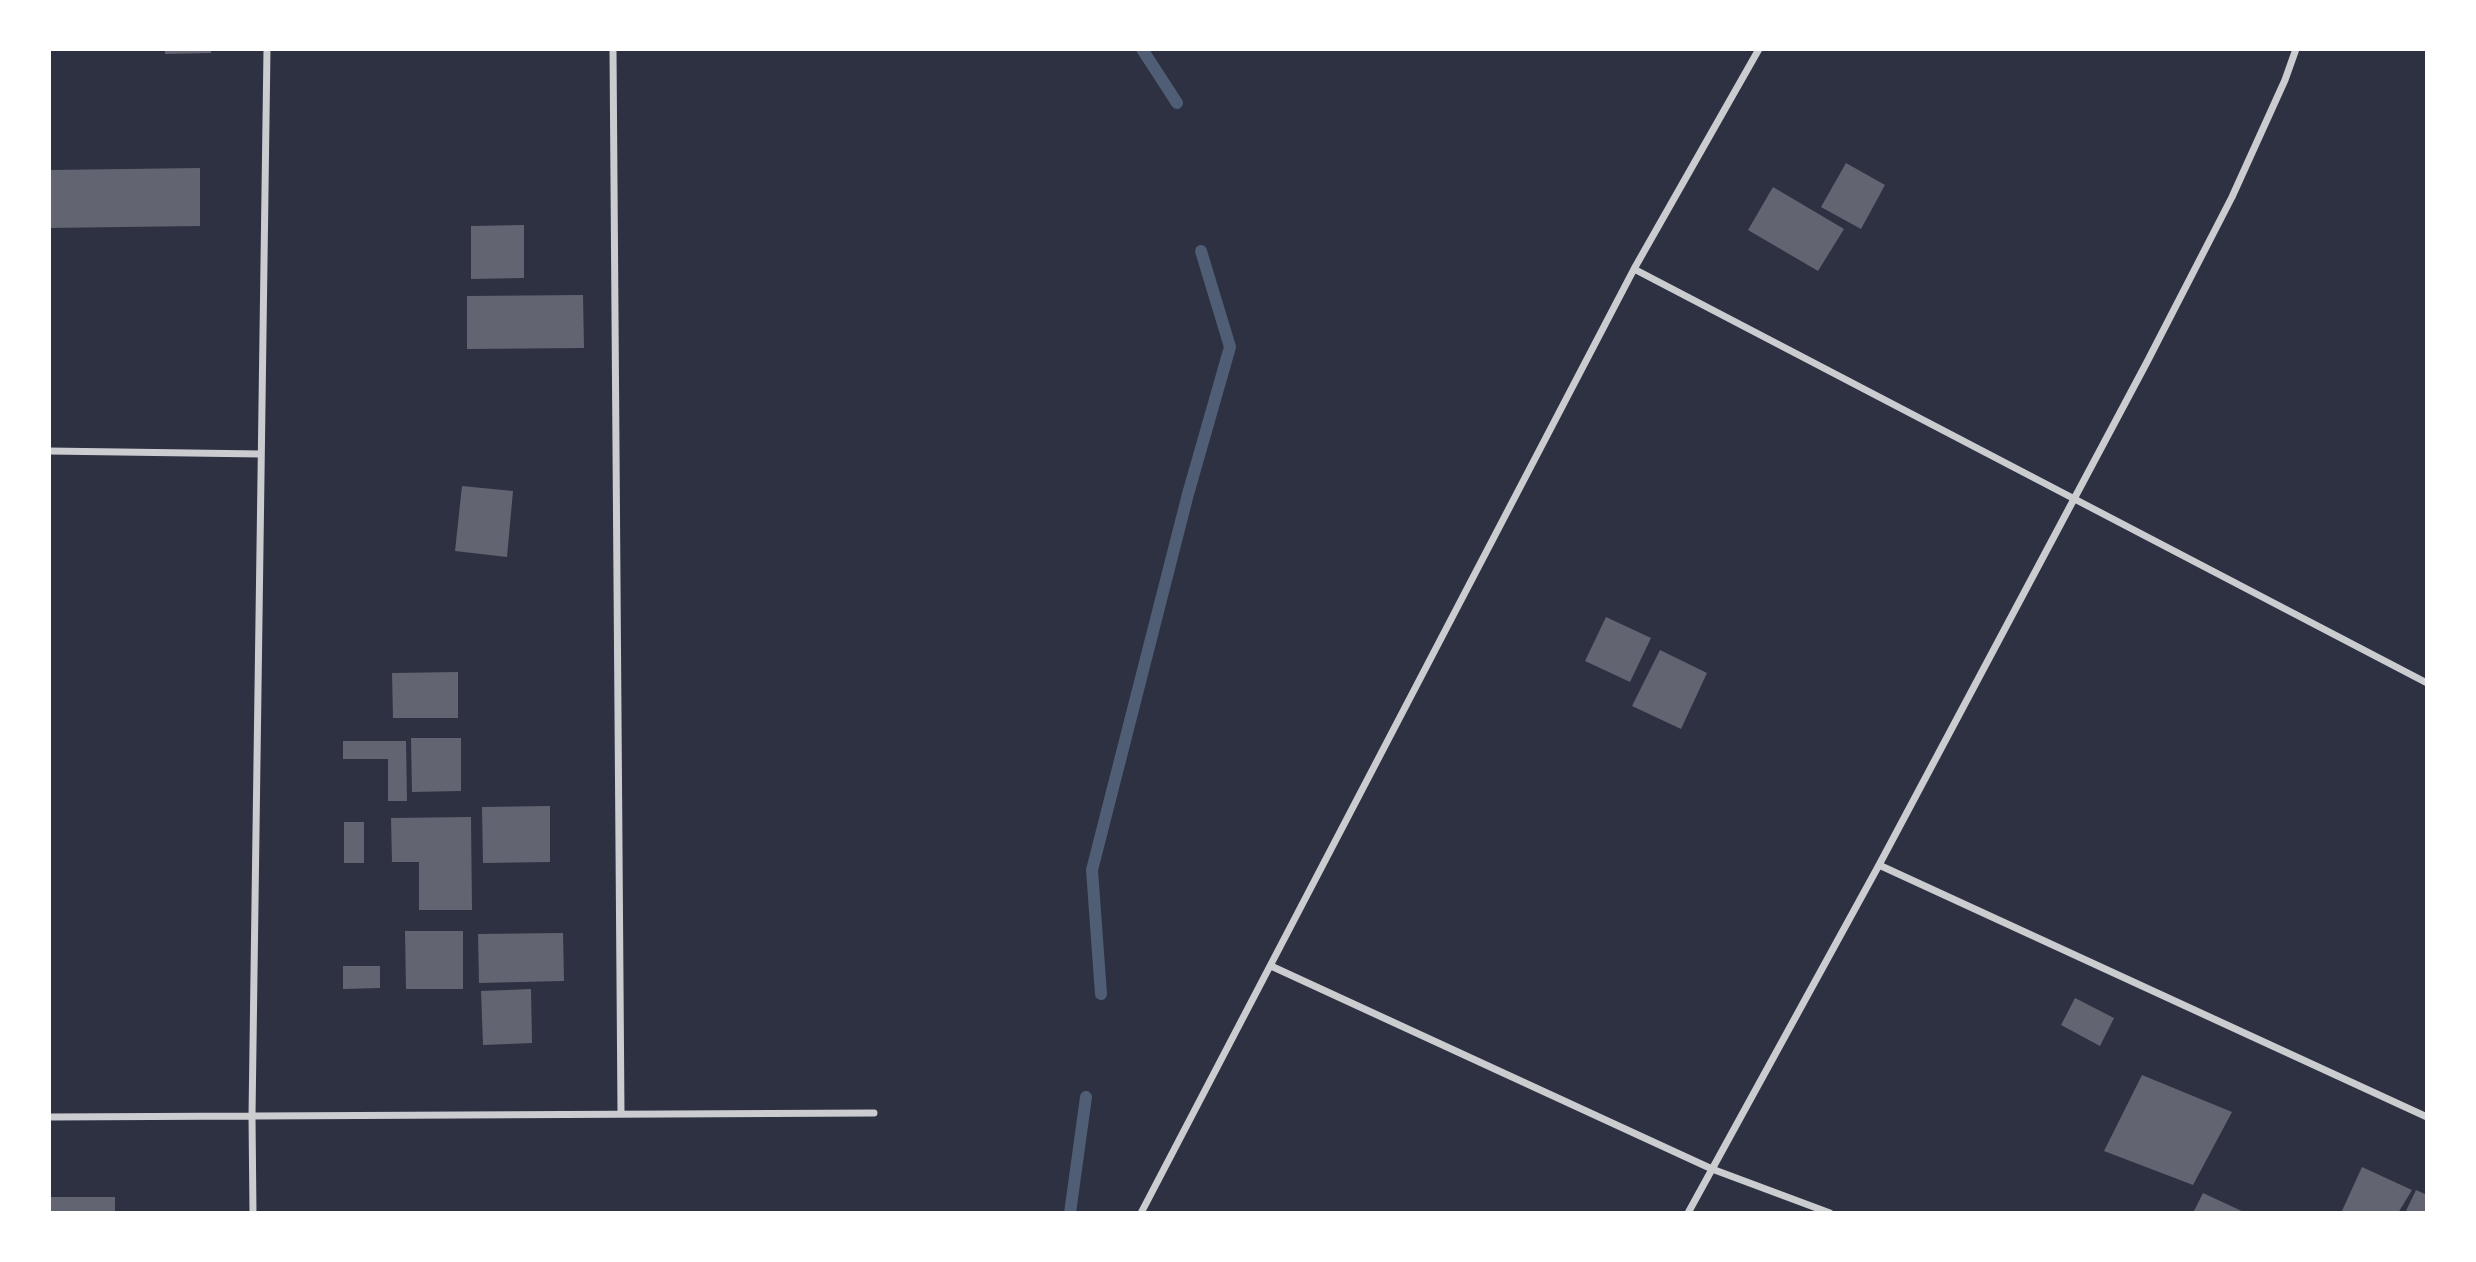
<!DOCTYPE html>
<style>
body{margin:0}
#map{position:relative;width:2476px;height:1262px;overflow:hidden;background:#2d3142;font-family:Overpass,sans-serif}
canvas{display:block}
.frame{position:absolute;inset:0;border:51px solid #fff;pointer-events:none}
</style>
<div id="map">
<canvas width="2476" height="1262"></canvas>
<div class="frame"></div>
</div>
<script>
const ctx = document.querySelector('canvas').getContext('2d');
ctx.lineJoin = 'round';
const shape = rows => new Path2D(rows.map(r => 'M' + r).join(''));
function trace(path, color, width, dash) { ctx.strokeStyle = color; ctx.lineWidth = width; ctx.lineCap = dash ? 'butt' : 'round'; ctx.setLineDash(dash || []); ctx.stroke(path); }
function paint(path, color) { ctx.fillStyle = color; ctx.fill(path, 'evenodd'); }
trace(shape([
 [1142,49,1177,103],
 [1101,994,1092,870,1188,494,1230,347,1201,251],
 [1070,1213,1086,1097]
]), '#4f5d75', 12);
paint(shape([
 [165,49,211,49,211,53,165,54],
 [1846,163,1885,185,1861,229,1821,207],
 [200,168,200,226,49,228,49,170],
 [1773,187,1844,229,1818,271,1748,230],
 [524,225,524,278,471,279,471,226],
 [583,295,584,348,467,349,467,296],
 [462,486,513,491,507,557,455,551],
 [1606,617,1651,638,1630,682,1585,661],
 [1660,650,1707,673,1681,729,1632,706],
 [458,672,458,718,393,718,392,673],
 [411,738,461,738,461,791,412,792],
 [343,741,406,741,407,801,388,801,388,759,343,759],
 [550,806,550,862,483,863,482,807],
 [471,817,472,910,419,910,419,862,392,862,391,818],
 [344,822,364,822,364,863,344,863],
 [405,931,463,931,463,989,406,989],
 [563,933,564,981,479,983,478,934],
 [343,966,380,966,380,988,343,989],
 [531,989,532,1043,483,1045,481,991],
 [2075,998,2114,1018,2100,1046,2061,1025],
 [2142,1075,2232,1112,2193,1185,2104,1151],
 [2362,1167,2412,1190,2398,1213,2341,1213],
 [2416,1190,2427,1195,2427,1213,2405,1213],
 [2203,1193,2246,1213,2193,1213],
 [49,1197,115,1197,115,1213,49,1213]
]), '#626471');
trace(shape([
 [613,49,621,1114],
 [1634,269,2427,683],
 [49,451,261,454],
 [1879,865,2427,1117],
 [1271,966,1712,1169,1830,1213],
 [49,1117,874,1113],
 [253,1213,252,1116,267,49],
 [1141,1213,1634,269,1759,49],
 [1688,1213,1879,865,2147,362,2232,197,2285,80,2296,49]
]), '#caccd0', 7);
</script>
